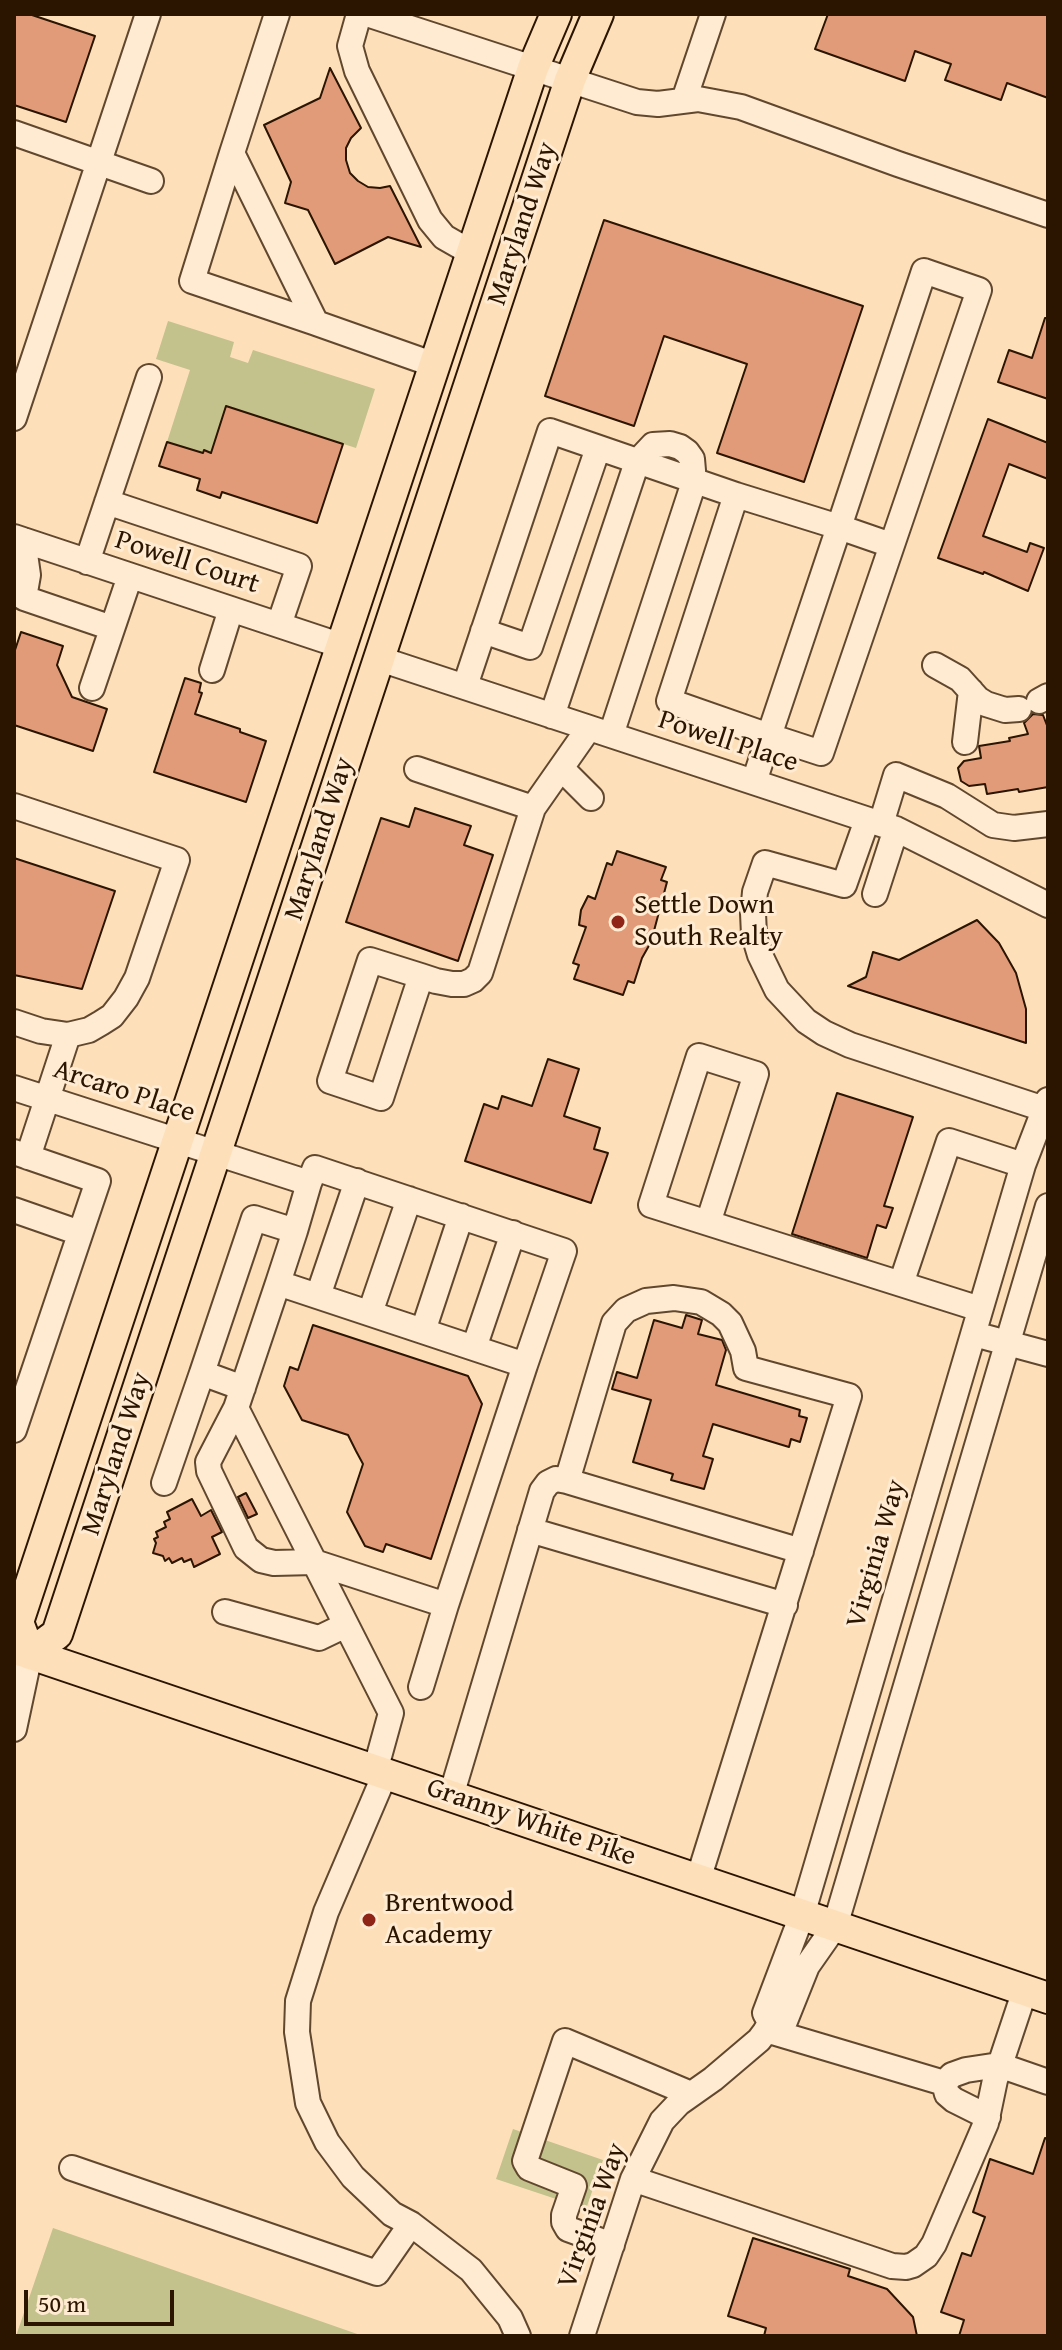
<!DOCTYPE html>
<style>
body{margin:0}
#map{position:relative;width:1062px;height:2350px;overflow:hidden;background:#fde0b9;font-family:"Gentium Book Plus",serif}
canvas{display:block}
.frame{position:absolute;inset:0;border:16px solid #2b1400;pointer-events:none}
.scale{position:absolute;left:24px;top:2290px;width:150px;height:36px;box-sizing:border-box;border:4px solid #2b1400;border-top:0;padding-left:10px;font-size:24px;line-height:28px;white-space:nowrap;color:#2b1400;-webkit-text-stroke:6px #feebd2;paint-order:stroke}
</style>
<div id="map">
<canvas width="1062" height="2350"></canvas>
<div class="frame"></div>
<div class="scale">50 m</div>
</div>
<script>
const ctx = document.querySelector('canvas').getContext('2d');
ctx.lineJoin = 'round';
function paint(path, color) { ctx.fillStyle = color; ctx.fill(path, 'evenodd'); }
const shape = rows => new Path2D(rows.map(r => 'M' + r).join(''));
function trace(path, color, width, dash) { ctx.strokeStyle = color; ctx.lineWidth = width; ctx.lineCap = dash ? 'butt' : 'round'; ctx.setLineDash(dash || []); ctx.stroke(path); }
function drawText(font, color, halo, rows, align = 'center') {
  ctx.font = font + ' "Gentium Book Plus",serif'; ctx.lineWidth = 6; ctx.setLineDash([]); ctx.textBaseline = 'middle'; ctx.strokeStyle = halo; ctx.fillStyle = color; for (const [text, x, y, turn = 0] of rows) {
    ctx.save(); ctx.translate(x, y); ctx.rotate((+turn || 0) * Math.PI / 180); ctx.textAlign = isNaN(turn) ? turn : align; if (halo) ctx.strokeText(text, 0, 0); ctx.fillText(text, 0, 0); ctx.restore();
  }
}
paint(shape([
 [168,321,234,342,230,357,248,363,253,350,375,389,356,448,226,406,211,453,204,451,203,453,167,442,190,370,156,359],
 [513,2129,603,2160,586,2209,496,2179],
 [53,2228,363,2336,16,2336]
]), '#c3c18c');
const building = shape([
 [14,14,29,14,95,36,66,122,14,105,14,14],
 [828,14,1048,14,1048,98,1007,83,1001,100,945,80,951,64,915,51,905,81,815,49,828,14],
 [330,68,361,128,351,138,346,148,346,160,350,173,358,181,368,187,380,188,390,186,421,247,388,237,335,264,308,210,285,203,291,182,264,125,320,98,330,68],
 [604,220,863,306,804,482,717,453,747,364,664,336,634,426,545,396,604,220],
 [1045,318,1048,318,1048,399,998,382,1009,350,1032,358,1045,318],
 [226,406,343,444,317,523,222,492,220,498,197,490,200,479,159,466,167,442,203,453,204,450,211,453,226,406],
 [988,419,1048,443,1048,479,1009,464,983,536,1027,552,1030,543,1044,548,1028,591,984,572,983,574,938,558,988,419],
 [21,632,63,646,57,665,72,697,107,709,93,751,14,725,14,653,21,632],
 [185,678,201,683,199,692,202,693,195,714,240,729,240,732,266,741,246,802,154,772,185,678],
 [1033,714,1043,715,1048,728,1048,787,1019,792,1018,789,987,794,985,784,969,786,961,781,958,768,964,761,981,758,979,746,1010,741,1009,738,1028,734,1024,723,1033,714],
 [415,808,471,826,464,845,493,855,458,961,346,922,381,818,409,827,415,808],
 [617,851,666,867,661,880,667,882,651,942,642,958,634,983,628,981,623,995,574,979,579,965,573,963,586,927,579,925,581,910,588,896,595,899,607,863,612,865,617,851],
 [14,858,115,891,82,989,14,975,14,858],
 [977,920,999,943,1016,973,1026,1009,1026,1043,848,986,866,977,873,952,899,960,977,920],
 [548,1059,579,1069,564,1116,600,1128,594,1149,608,1153,591,1203,465,1161,484,1104,498,1109,502,1096,532,1106,548,1059],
 [837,1093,913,1117,884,1206,893,1208,886,1228,877,1225,867,1258,792,1234,837,1093],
 [686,1315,702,1320,698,1334,722,1340,726,1350,716,1385,800,1410,799,1416,807,1418,800,1442,791,1439,789,1447,713,1424,703,1456,713,1459,704,1489,671,1480,673,1474,633,1462,651,1400,612,1389,617,1372,637,1378,654,1320,682,1328,686,1315],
 [313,1325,468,1376,482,1404,431,1559,386,1544,383,1552,365,1546,347,1512,363,1464,356,1451,348,1435,302,1420,284,1386,290,1367,298,1370,313,1325],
 [246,1493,257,1514,248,1518,238,1497,246,1493],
 [192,1499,201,1516,211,1510,222,1532,212,1537,220,1554,194,1567,191,1559,184,1562,182,1558,172,1563,169,1558,165,1561,163,1556,153,1553,156,1543,154,1539,158,1537,156,1532,166,1527,164,1522,170,1519,167,1512,192,1499],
 [1045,2138,1048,2139,1048,2336,959,2336,964,2320,941,2312,962,2253,971,2256,985,2217,973,2212,990,2159,1033,2174,1045,2138],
 [753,2238,850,2269,848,2276,887,2289,913,2317,917,2336,764,2336,766,2328,728,2316,753,2238]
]);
paint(building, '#e29b79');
trace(building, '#2b1400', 2);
const minor = shape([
 [277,14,232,153,316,323,435,365],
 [359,14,350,46,357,71,430,220,444,237,472,253],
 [367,14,637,102,658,104,698,99,741,107,898,164,1048,215],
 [684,100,713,14],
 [14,133,151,181],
 [232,153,192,281,316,323],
 [14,418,148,14],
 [107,502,299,566,279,625],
 [14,537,342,646],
 [23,540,28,575,24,598,112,628],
 [87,562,149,377],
 [483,631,530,647,598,448],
 [380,659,896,829,1048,905],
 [935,665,960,679,978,699,986,704,1005,710,1019,709],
 [212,670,231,609],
 [465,686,550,431,736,495],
 [92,688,130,576],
 [1039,701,1048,696],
 [552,716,637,462,653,445,670,444,680,447,687,452,692,459,694,482,611,735],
 [965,742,971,691],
 [561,768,591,798],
 [417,769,533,808,589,728],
 [754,782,769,736,839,527,924,271,979,290,821,753,769,736,669,701,736,495,839,527,891,545],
 [14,806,177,860,137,978,126,998,112,1016,101,1023,89,1030,68,1035,28,1157],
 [867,820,844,885,765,863,755,892,753,913,754,935,760,955,777,990,806,1021,824,1033,850,1045,1044,1109],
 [881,824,896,775,947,796,993,825,1014,828,1048,824],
 [875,894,896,829],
 [421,976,381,1098,330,1081,370,960,421,976,436,981,452,984,464,984,473,980,480,973,533,808],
 [14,1022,41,1031,68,1035],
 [14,1088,309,1183,295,1231,254,1218,202,1373,243,1388],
 [14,1152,98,1181,14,1430],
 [309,1183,315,1168,564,1251,525,1365],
 [14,1210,80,1233],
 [708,1223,756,1074,699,1056,651,1205,708,1223,901,1284],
 [278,1283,236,1408,208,1462,209,1471,246,1548,261,1560,274,1563,314,1562,446,1605,525,1365,278,1283,295,1231],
 [318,1296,357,1181],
 [980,1309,901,1284,949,1141,1023,1165],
 [370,1313,409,1199],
 [423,1331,461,1216],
 [974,1334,1048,1354],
 [474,1348,513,1233],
 [236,1408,391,1713,375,1771],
 [567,1481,801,1551],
 [164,1483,202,1373],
 [530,1530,785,1605],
 [225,1612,319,1638,346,1625],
 [421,1687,446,1605],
 [14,1729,30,1654],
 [385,1774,326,1912,298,2001,297,2032,308,2103,327,2142,353,2177,392,2214,411,2224,471,2270,510,2318,518,2336],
 [451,1796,542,1491,548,1483,556,1479,567,1481,614,1323,626,1310,646,1301,674,1298,701,1302,721,1314,730,1323,743,1351,746,1368,849,1396,698,1880],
 [771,2024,765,2013,802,1915,1023,1165,1048,1100],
 [766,2030,944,2083],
 [944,2083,952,2075,966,2070,999,2065,1048,2082],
 [944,2083,947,2094,954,2100,988,2117],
 [72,2168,377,2273,411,2224],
 [633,2179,892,2266,906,2267,913,2265,926,2256,934,2244,986,2123,995,2080,1025,1990],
 [612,2245,568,2229,564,2222,564,2215,574,2186,529,2168,525,2161,565,2041,691,2094],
 [582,2336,633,2179,662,2121,679,2103,713,2079,759,2040,771,2024,785,2021,807,1966,835,1926,1048,1206]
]);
const major = shape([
 [16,1649,1048,1998],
 [30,1654,57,1634,570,80,598,14],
 [30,1654,18,1622,533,68,556,14]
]);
trace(minor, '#60472e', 28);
trace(major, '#2b1400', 34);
trace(minor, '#feebd2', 24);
trace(major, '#fde0b9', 30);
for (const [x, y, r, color] of [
 [618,922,8,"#8f2418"],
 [369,1920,8,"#8f2418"]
]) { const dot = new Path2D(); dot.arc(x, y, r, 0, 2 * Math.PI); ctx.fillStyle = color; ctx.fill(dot); trace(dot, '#feebd2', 3); }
drawText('28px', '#2b1400', '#feebd2', [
 ["Maryland Way",523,224,-72],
 ["Powell Court",187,563,18],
 ["Powell Place",728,742,18],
 ["Maryland Way",320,839,-72],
 ["Arcaro Place",124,1092,18],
 ["Maryland Way",117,1454,-72],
 ["Virginia Way",877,1554,-74],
 ["Granny White Pike",531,1823,19],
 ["Virginia Way",593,2216,-70]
]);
drawText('28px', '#2b1400', '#feebd2', [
 ["Settle Down",634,906],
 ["South Realty",634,938],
 ["Brentwood",385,1904],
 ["Academy",385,1936]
], 'left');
</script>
